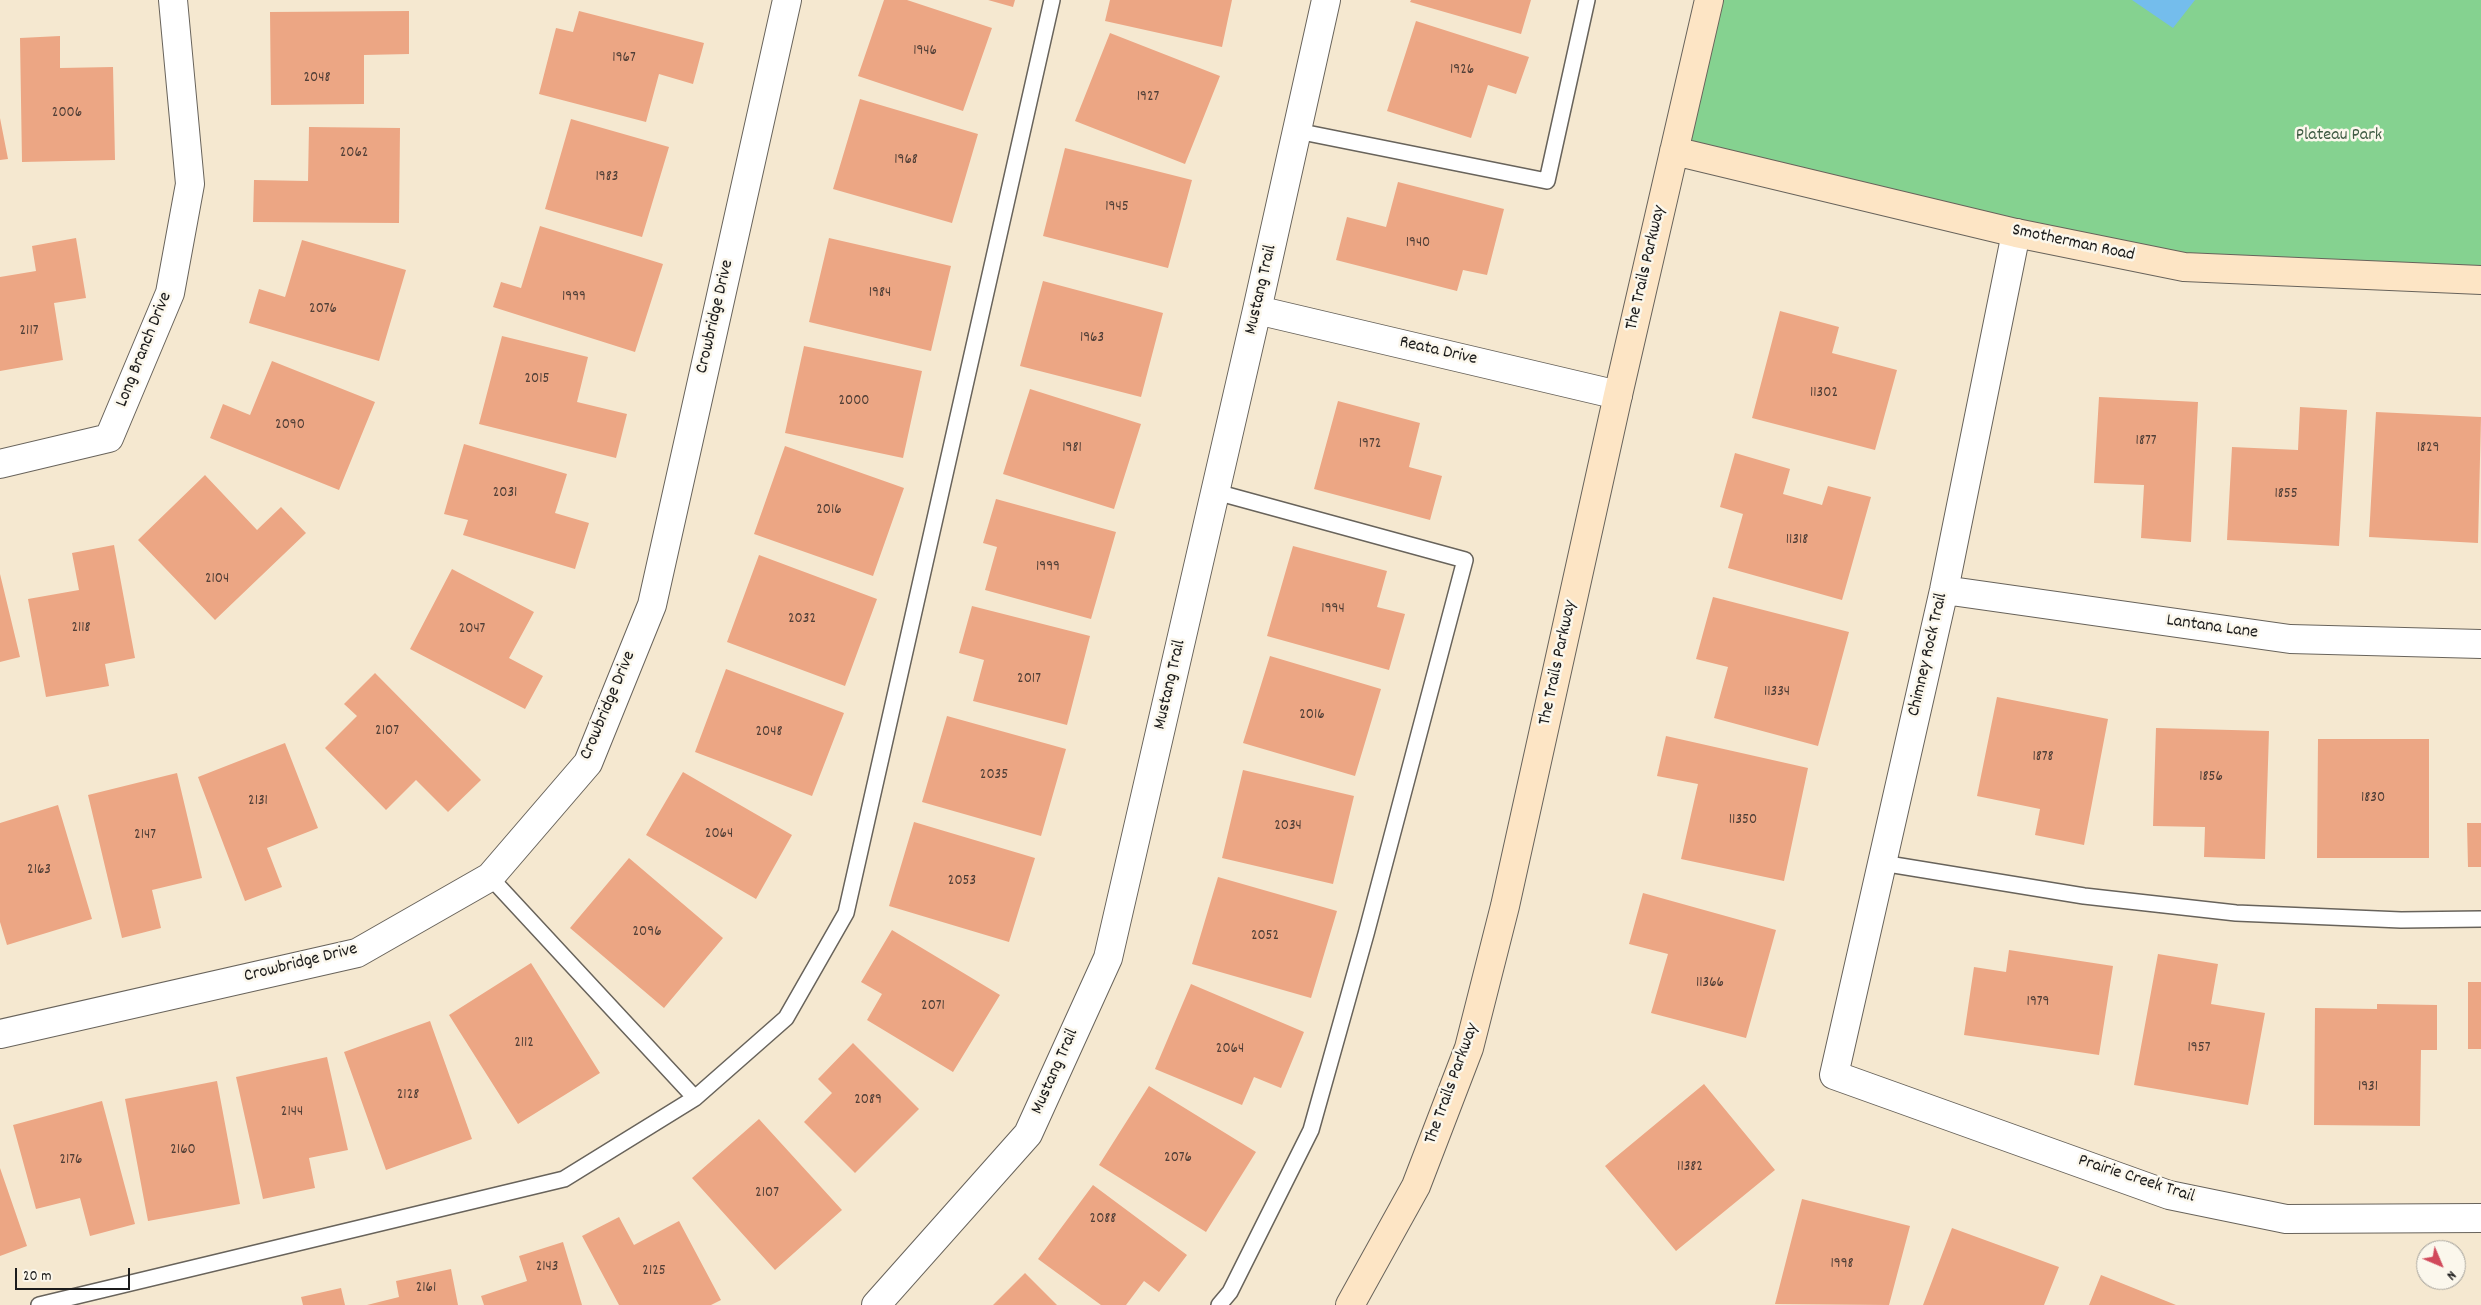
<!DOCTYPE html>
<style>
body{margin:0}
#map{position:relative;width:2481px;height:1305px;overflow:hidden;background:#f5e8d0;font-family:Dekko,sans-serif}
canvas{display:block}
.north{position:absolute;left:2416px;top:1240px;width:50px;height:50px;box-sizing:border-box;background:#fbf7ec;border:1px solid #a29f99;border-radius:50%;rotate:135deg;font-size:14px;font-weight:700;line-height:20px;text-align:center;color:#1c1c1c}
.north::after{content:'';display:block;margin:auto;width:18px;height:22px;background:#d1495b;clip-path:polygon(50% 0,100% 100%,50% 72%,0 100%)}
.scale{position:absolute;left:15px;top:1268px;width:115px;height:22px;box-sizing:border-box;border:2px solid #1c1c1c;border-top:0;padding-left:6px;font-size:15px;line-height:18px;white-space:nowrap;color:#1c1c1c;-webkit-text-stroke:4px #fbf7ec;paint-order:stroke}
</style>
<div id="map">
<canvas width="2481" height="1305"></canvas>
<div class="north">N</div>
<div class="scale">20 m</div>
</div>
<script>
const c = document.querySelector('canvas').getContext('2d');
c.lineJoin = 'round';
function fill(path, color) {
  c.fillStyle = color;
  c.fill(path, 'evenodd');
}
function shape(rows) {
  const path = new Path2D();
  for (const r of rows) {
    path.moveTo(r[0], r[1]);
    for (let i = 2; i < r.length; i += 2) path.lineTo(r[i], r[i + 1]);
  }
  return path;
}
function trace(path, color, width, dash) {
  c.strokeStyle = color;
  c.lineWidth = width;
  c.lineCap = dash ? 'butt' : 'round';
  c.setLineDash(dash || []);
  c.stroke(path);
}
function write(font, color, halo, rows, align = 'center') {
  c.font = font + ' Dekko,sans-serif';
  c.lineWidth = 5;
  c.setLineDash([]);
  c.textBaseline = 'middle';
  c.strokeStyle = halo;
  c.fillStyle = color;
  for (const [text, x, y, turn = 0] of rows) {
    c.save();
    c.translate(x, y);
    c.rotate((+turn || 0) * Math.PI / 180);
    c.textAlign = isNaN(turn) ? turn : align;
    if (halo) c.strokeText(text, 0, 0);
    c.fillText(text, 0, 0);
    c.restore();
  }
}
fill(shape([
 [1704,0,2481,0,2481,280,2184,267,1674,151]
]), '#85d290');
fill(shape([
 [2132,0,2195,0,2173,28]
]), '#74bdec');
fill(shape([
 [884,0,907,0,992,28,963,111,858,76],
 [988,0,1015,0,1013,7],
 [1110,0,1232,0,1222,47,1105,21],
 [1411,0,1531,0,1521,34,1410,2],
 [409,11,409,54,364,55,364,104,271,105,270,12],
 [579,11,704,43,693,84,659,74,646,122,539,94,556,28,573,32],
 [1416,21,1529,57,1516,94,1488,85,1471,138,1387,111],
 [1110,33,1220,76,1185,164,1075,121],
 [60,36,60,68,113,67,115,160,22,162,20,38],
 [860,99,978,134,952,223,833,189],
 [0,118,8,159,0,160],
 [571,119,669,147,642,237,545,209],
 [309,127,400,128,399,223,253,222,254,180,308,181],
 [1065,148,1192,180,1168,268,1043,236],
 [1398,182,1504,209,1487,275,1463,270,1457,291,1336,260,1347,217,1386,227],
 [540,226,663,264,635,352,493,307,501,282,521,288],
 [76,238,86,298,54,303,63,360,0,371,0,277,36,271,32,246],
 [829,238,951,266,931,351,809,322],
 [302,240,406,270,379,361,249,323,259,289,285,297],
 [1043,281,1163,313,1141,397,1020,366],
 [1780,311,1839,327,1832,353,1897,370,1875,450,1752,418],
 [502,336,588,357,577,402,627,414,616,458,479,424],
 [804,346,922,371,903,458,785,433],
 [272,361,375,402,339,490,210,438,223,404,250,415],
 [1030,389,1141,424,1114,509,1003,474],
 [2099,397,2198,402,2191,542,2141,538,2144,485,2094,483],
 [1338,401,1420,423,1409,467,1442,476,1430,520,1314,489],
 [2300,407,2347,410,2339,546,2227,540,2232,447,2298,450],
 [2376,412,2481,417,2478,543,2369,537],
 [464,444,567,474,555,513,589,523,575,569,463,535,468,520,444,514],
 [785,446,904,488,873,576,754,534],
 [1735,453,1790,469,1783,494,1822,505,1828,486,1871,497,1842,600,1728,568,1743,514,1720,507],
 [205,475,257,530,281,507,306,533,215,620,138,540],
 [996,499,1116,532,1091,619,985,590,997,547,983,543],
 [114,545,135,658,105,664,109,686,46,697,28,599,79,590,72,553],
 [1293,546,1387,571,1377,607,1405,614,1389,670,1267,636],
 [759,555,877,599,845,686,727,642],
 [452,569,534,612,509,658,543,676,525,709,410,649],
 [0,574,20,657,0,662],
 [1713,597,1849,632,1818,746,1714,718,1728,667,1696,659],
 [972,606,1090,636,1067,725,973,701,984,660,959,653],
 [1270,656,1381,689,1355,776,1243,743],
 [726,669,844,713,812,796,695,752],
 [375,673,481,780,448,812,416,780,386,810,325,748,357,716,344,704],
 [1997,697,2108,719,2084,845,2035,835,2040,809,1977,796],
 [947,716,1066,749,1041,836,922,802],
 [2156,728,2269,731,2265,859,2204,857,2205,827,2153,826],
 [1666,736,1808,768,1784,881,1681,859,1698,784,1657,776],
 [2318,739,2429,739,2429,858,2317,858],
 [285,743,318,828,267,848,282,887,245,901,198,777],
 [1243,770,1354,796,1333,884,1222,858],
 [683,772,792,835,756,899,646,835],
 [177,773,202,878,152,890,161,928,122,938,88,795],
 [58,805,92,919,7,945,0,922,0,823],
 [914,822,1035,858,1009,942,889,906],
 [2467,823,2481,823,2481,867,2468,867],
 [629,858,723,938,664,1008,570,928],
 [1218,877,1337,911,1311,998,1192,964],
 [1643,893,1776,930,1746,1038,1651,1013,1668,954,1629,944],
 [892,930,1000,995,953,1072,867,1020,882,994,861,982],
 [2009,950,2113,966,2099,1055,1964,1035,1974,967,2006,972],
 [2158,954,2218,964,2211,1004,2265,1013,2248,1105,2134,1085],
 [531,963,600,1073,518,1124,449,1015],
 [2468,982,2481,982,2481,1049,2468,1049],
 [1191,984,1304,1032,1281,1088,1254,1077,1242,1105,1155,1069],
 [2377,1004,2437,1005,2437,1050,2421,1050,2420,1126,2314,1125,2315,1008,2377,1009],
 [430,1021,472,1139,386,1170,344,1052],
 [853,1043,919,1109,855,1173,804,1122,832,1093,818,1079],
 [327,1057,348,1150,309,1158,315,1188,263,1199,236,1077],
 [217,1081,240,1204,148,1221,125,1099],
 [1704,1084,1775,1170,1676,1251,1605,1166],
 [1149,1086,1256,1152,1206,1232,1099,1165],
 [102,1101,135,1224,90,1236,80,1198,36,1209,13,1125],
 [759,1119,842,1210,775,1270,692,1178],
 [0,1168,27,1246,0,1256],
 [1093,1185,1187,1255,1159,1292,1144,1281,1126,1305,1101,1305,1038,1259],
 [1802,1199,1910,1226,1889,1305,1775,1304],
 [619,1217,634,1245,679,1221,721,1300,711,1305,619,1305,582,1236],
 [1952,1228,2059,1267,2044,1305,1923,1305],
 [563,1242,582,1305,484,1305,481,1296,527,1281,519,1256],
 [451,1269,458,1305,367,1305,399,1297,396,1281],
 [1025,1273,1057,1305,993,1305],
 [2101,1275,2176,1305,2089,1305],
 [341,1288,345,1305,303,1305,301,1297]
]), '#eca684');
const lane = shape([
 [1297,131,1547,181,1587,0],
 [1216,492,1465,560,1366,934,1311,1130,1230,1292,1219,1305],
 [1882,863,2084,896,2236,913,2401,920,2481,919],
 [490,877,695,1098],
 [39,1305,564,1179,695,1098,786,1018,846,913,1052,0]
]);
const street = shape([
 [2016,233,1944,590,1834,1075,2169,1195,2286,1219,2481,1218],
 [1257,310,1618,395],
 [0,464,109,438,170,293,190,184,173,0],
 [1944,590,2290,639,2481,644],
 [0,1034,357,953,490,877,588,763,652,605,787,0],
 [876,1305,1028,1134,1108,958,1257,310,1326,0]
]);
const secondary = shape([
 [1674,151,2016,233,2184,267,2481,280],
 [1350,1305,1416,1186,1469,1048,1505,906,1618,395,1709,0]
]);
trace(lane, '#68635b', 18);
trace(street, '#68635b', 30);
trace(secondary, '#68635b', 30);
trace(lane, '#fff', 15);
trace(street, '#fff', 28);
trace(secondary, '#fde5c5', 28);
write('15px', '#503e36', null, [
 ["1946",925,52],
 ["1967",624,59],
 ["1926",1462,71],
 ["2048",317,79],
 ["1927",1148,98],
 ["2006",67,114],
 ["2062",354,154],
 ["1968",906,161],
 ["1983",607,178],
 ["1945",1117,208],
 ["1940",1418,244],
 ["1984",880,294],
 ["1999",574,298],
 ["2076",323,310],
 ["2117",29,332],
 ["1963",1092,339],
 ["2015",537,380],
 ["11302",1824,394],
 ["2000",854,402],
 ["2090",290,426],
 ["1877",2146,442],
 ["1972",1370,445],
 ["1981",1072,449],
 ["1829",2428,449],
 ["2031",505,494],
 ["1855",2286,495],
 ["2016",829,511],
 ["11318",1797,541],
 ["1999",1048,568],
 ["2104",217,580],
 ["1994",1333,610],
 ["2032",802,620],
 ["2118",81,629],
 ["2047",472,630],
 ["2017",1029,680],
 ["11334",1777,693],
 ["2016",1312,716],
 ["2107",387,732],
 ["2048",769,733],
 ["1878",2043,758],
 ["2035",994,776],
 ["1856",2211,778],
 ["1830",2373,799],
 ["2131",258,802],
 ["11350",1743,821],
 ["2034",1288,827],
 ["2064",719,835],
 ["2147",145,836],
 ["2163",39,871],
 ["2053",962,882],
 ["2096",647,933],
 ["2052",1265,937],
 ["11366",1710,984],
 ["1979",2038,1003],
 ["2071",933,1007],
 ["2112",524,1044],
 ["1957",2199,1049],
 ["2064",1230,1050],
 ["1931",2368,1088],
 ["2128",408,1096],
 ["2089",868,1101],
 ["2144",292,1113],
 ["2160",183,1151],
 ["2076",1178,1159],
 ["2176",71,1161],
 ["11382",1690,1168],
 ["2107",767,1194],
 ["2088",1103,1220],
 ["1998",1842,1265],
 ["2143",547,1268],
 ["2125",654,1272],
 ["2161",426,1289]
]);
write('18px', '#415c45', '#fbf7ec', [
 ["Plateau Park",2339,137]
]);
write('18px', '#1c1c1c', '#fbf7ec', [
 ["Smotherman Road",2073,244,12],
 ["The Trails Parkway",1647,268,-77],
 ["Mustang Trail",1262,290,-77],
 ["Crowbridge Drive",716,317,-77],
 ["Long Branch Drive",145,350,-68],
 ["Reata Drive",1438,352,13],
 ["Lantana Lane",2212,628,8],
 ["Chimney Rock Trail",1929,655,-77],
 ["The Trails Parkway",1559,663,-78],
 ["Mustang Trail",1171,685,-77],
 ["Crowbridge Drive",609,706,-67],
 ["Crowbridge Drive",301,964,-14],
 ["Mustang Trail",1056,1072,-66],
 ["The Trails Parkway",1453,1084,-70],
 ["Prairie Creek Trail",2136,1180,18]
]);
</script>
